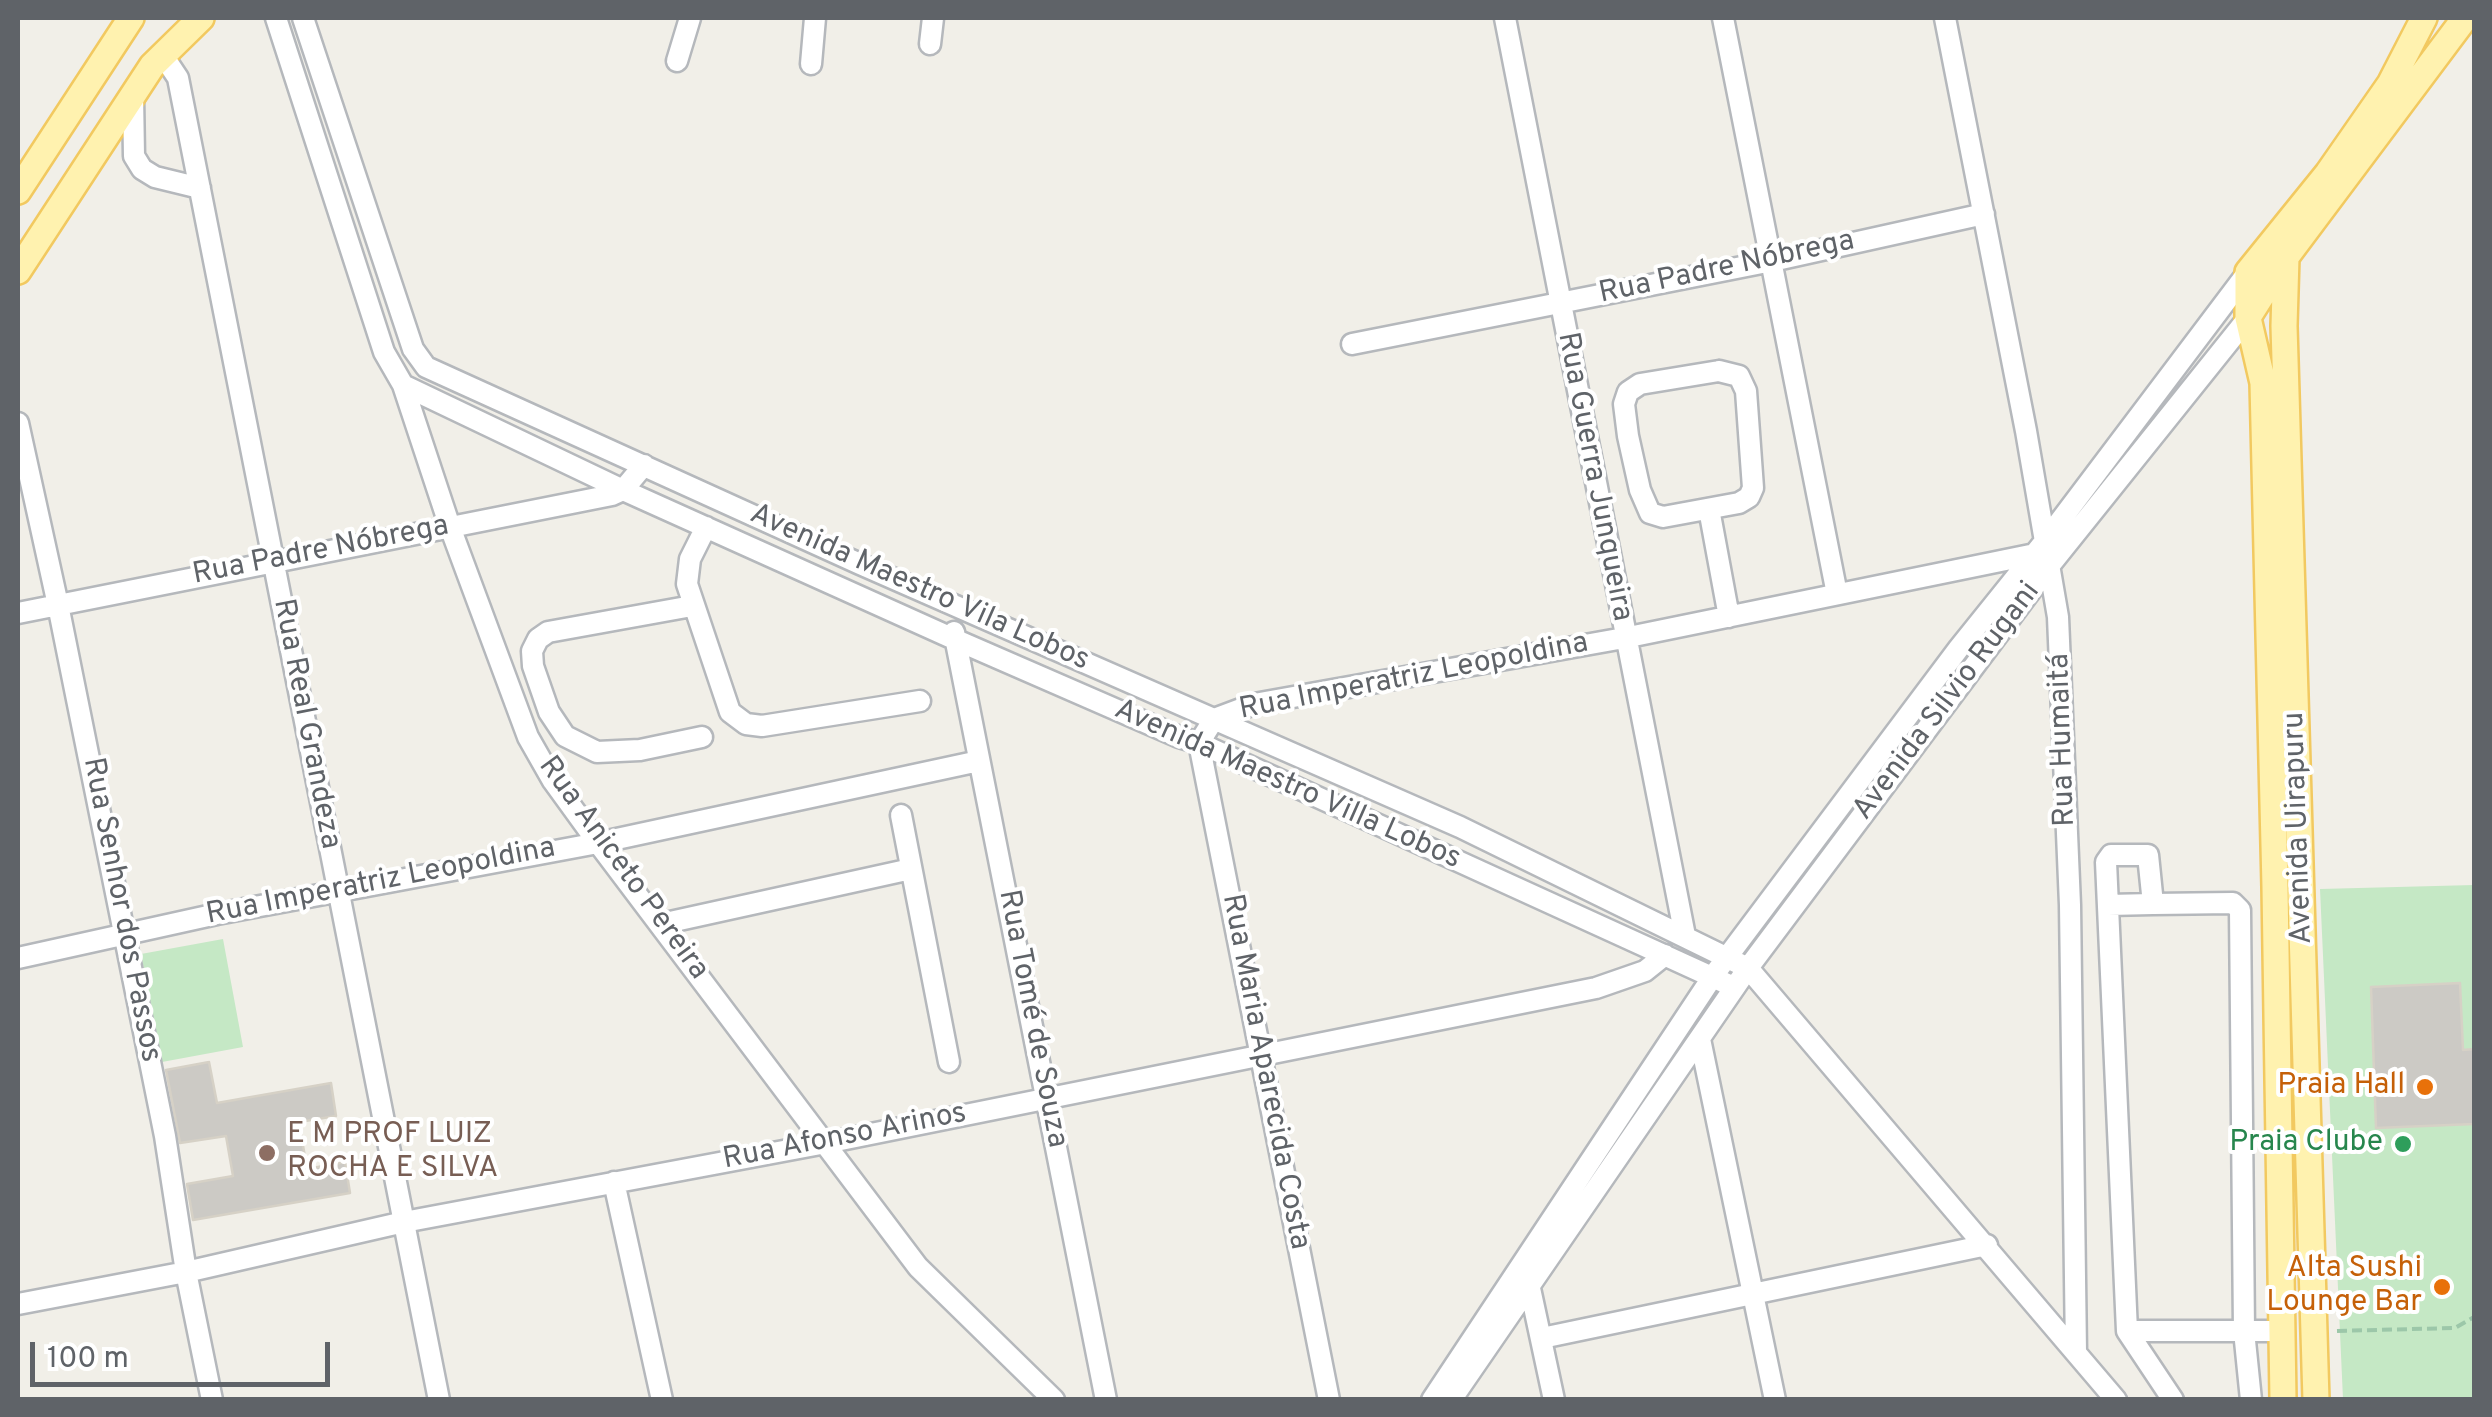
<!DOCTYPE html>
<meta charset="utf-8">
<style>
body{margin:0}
#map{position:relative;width:2492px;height:1417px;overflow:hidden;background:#f1efe8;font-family:Overpass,sans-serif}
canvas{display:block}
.frame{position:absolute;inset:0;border:20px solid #5f6368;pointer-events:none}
.scale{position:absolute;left:30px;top:1342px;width:300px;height:45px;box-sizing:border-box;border:5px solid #5f6368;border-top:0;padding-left:12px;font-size:30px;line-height:35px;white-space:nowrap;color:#5f6368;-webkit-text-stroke:8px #fff;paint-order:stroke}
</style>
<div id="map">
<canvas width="2492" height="1417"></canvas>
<div class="frame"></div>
<div class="scale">100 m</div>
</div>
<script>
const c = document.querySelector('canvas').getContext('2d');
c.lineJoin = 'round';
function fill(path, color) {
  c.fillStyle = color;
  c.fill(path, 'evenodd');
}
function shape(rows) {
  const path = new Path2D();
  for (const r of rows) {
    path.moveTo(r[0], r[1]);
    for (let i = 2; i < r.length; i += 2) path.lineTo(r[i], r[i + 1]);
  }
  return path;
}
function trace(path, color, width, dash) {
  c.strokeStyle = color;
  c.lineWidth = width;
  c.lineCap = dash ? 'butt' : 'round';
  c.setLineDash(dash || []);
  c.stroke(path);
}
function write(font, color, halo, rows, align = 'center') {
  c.font = font + ' Overpass,sans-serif';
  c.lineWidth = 8;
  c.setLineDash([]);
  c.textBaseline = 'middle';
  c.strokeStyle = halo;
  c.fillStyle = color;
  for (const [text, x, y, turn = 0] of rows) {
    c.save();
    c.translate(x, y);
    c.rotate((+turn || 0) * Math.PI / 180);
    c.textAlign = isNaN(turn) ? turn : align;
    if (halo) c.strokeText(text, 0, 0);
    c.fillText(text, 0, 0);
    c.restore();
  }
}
fill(shape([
 [2474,885,2474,1399,2343,1399,2320,889],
 [223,939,243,1047,162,1062,141,954]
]), '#c5e8c5');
const building = shape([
 [2460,983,2463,1050,2474,1049,2474,1124,2376,1128,2371,987,2460,983],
 [209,1062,217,1103,331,1083,336,1116,299,1122,307,1169,345,1162,350,1193,193,1220,187,1184,233,1176,226,1136,180,1143,166,1070,209,1062]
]);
fill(building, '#cccac5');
trace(building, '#d6d1c6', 2.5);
const minor = shape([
 [276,18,384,352,403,385,450,527,528,737,553,781,598,843,918,1267,1054,1400],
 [303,18,413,349,426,367,860,564,1460,827,1748,968,2116,1400],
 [1505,18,1685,936],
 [1723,18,1837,594],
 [1945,18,2026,431,2058,617,2070,905,2076,1352],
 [930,44,933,18],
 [162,54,178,78,439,1400],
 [677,61,690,18],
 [811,64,815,18],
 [133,95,134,156,142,169,155,177,200,188],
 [1352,344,1772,261,1984,214],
 [1719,371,1739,376,1746,391,1753,488,1749,497,1739,503,1663,517,1650,513,1640,490,1628,436,1624,404,1628,392,1640,384,1719,371],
 [403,385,623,490,954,639,1179,737,1199,743,1734,987],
 [18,423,58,605,165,1136,186,1272,212,1400],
 [1709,509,1729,617],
 [706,527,690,559,687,584,730,712,746,724,762,726,920,701],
 [692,606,548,632,538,639,532,651,533,666,549,712,565,736,597,752,640,750,702,737],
 [18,613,612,495,623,490,644,465],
 [954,632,1106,1400],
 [901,815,949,1062],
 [2108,905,2153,904],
 [661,924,911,869],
 [18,958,217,914,598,843,979,761],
 [1700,1039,1775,1400],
 [614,1182,662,1400],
 [1528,1279,1554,1400],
 [18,1304,186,1272,404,1222,826,1143,1596,988,1645,971,1665,955],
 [2127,1331,2173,1400],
 [1542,1338,1987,1245],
 [1329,1400,1199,743,1214,719,1254,704,1624,638,2035,554,2050,565],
 [1432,1400,1713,976,1959,648,2045,541,2248,272],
 [1451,1400,1748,968,2050,565,2248,318],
 [2251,1400,2244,1331,2240,910,2233,903,2153,904,2148,855,2111,855,2106,862,2127,1331,2282,1331]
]);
const major = shape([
 [18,191,131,18],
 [2286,257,2284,326,2316,1400],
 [18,271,152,66,201,18],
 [2248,317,2286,257,2465,18],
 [2283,1400,2275,887,2263,383,2248,318,2248,272,2328,173,2390,84,2424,18]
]);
trace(minor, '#b5b8bc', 25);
trace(major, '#f2c960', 30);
trace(shape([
 [2337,1331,2455,1328,2474,1317]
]), '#9cc7a9', 4, [10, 5]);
trace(minor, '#fff', 20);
trace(major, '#fff2af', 25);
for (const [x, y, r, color] of [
 [2425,1087,10,"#e8710a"],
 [2403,1144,10,"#2e9e5b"],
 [267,1153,10,"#8d6e63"],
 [2442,1287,10,"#e8710a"]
]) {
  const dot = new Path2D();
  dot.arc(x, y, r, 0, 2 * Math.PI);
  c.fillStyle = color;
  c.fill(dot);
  trace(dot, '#fff', 4);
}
write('30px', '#5f6368', '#fff', [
 ["Rua Padre Nóbrega",1727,269,-12],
 ["Rua Guerra Junqueira",1593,477,79],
 ["Rua Padre Nóbrega",321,552,-11],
 ["Avenida Maestro Vila Lobos",919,589,24],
 ["Rua Imperatriz Leopoldina",1414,678,-11],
 ["Avenida Silvio Rugani",1948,702,-53],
 ["Rua Real Grandeza",305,724,79],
 ["Rua Humaitá",2064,740,-92],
 ["Avenida Maestro Villa Lobos",1287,786,24],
 ["Avenida Uirapuru",2300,828,-92],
 ["Rua Aniceto Pereira",622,869,54],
 ["Rua Imperatriz Leopoldina",381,883,-11],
 ["Rua Senhor dos Passos",120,910,79],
 ["Rua Tomé de Souza",1031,1019,79],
 ["Rua Maria Aparecida Costa",1264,1072,79],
 ["Rua Afonso Arinos",845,1138,-11]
]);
write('30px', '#c56008', '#fff', [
 ["Praia Hall",2405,1087],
 ["Alta Sushi",2422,1270],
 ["Lounge Bar",2422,1304]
], 'right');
write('30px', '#785e54', '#fff', [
 ["E M PROF LUIZ",287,1136],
 ["ROCHA E SILVA",287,1170]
], 'left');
write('30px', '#27864d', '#fff', [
 ["Praia Clube",2383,1144]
], 'right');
</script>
